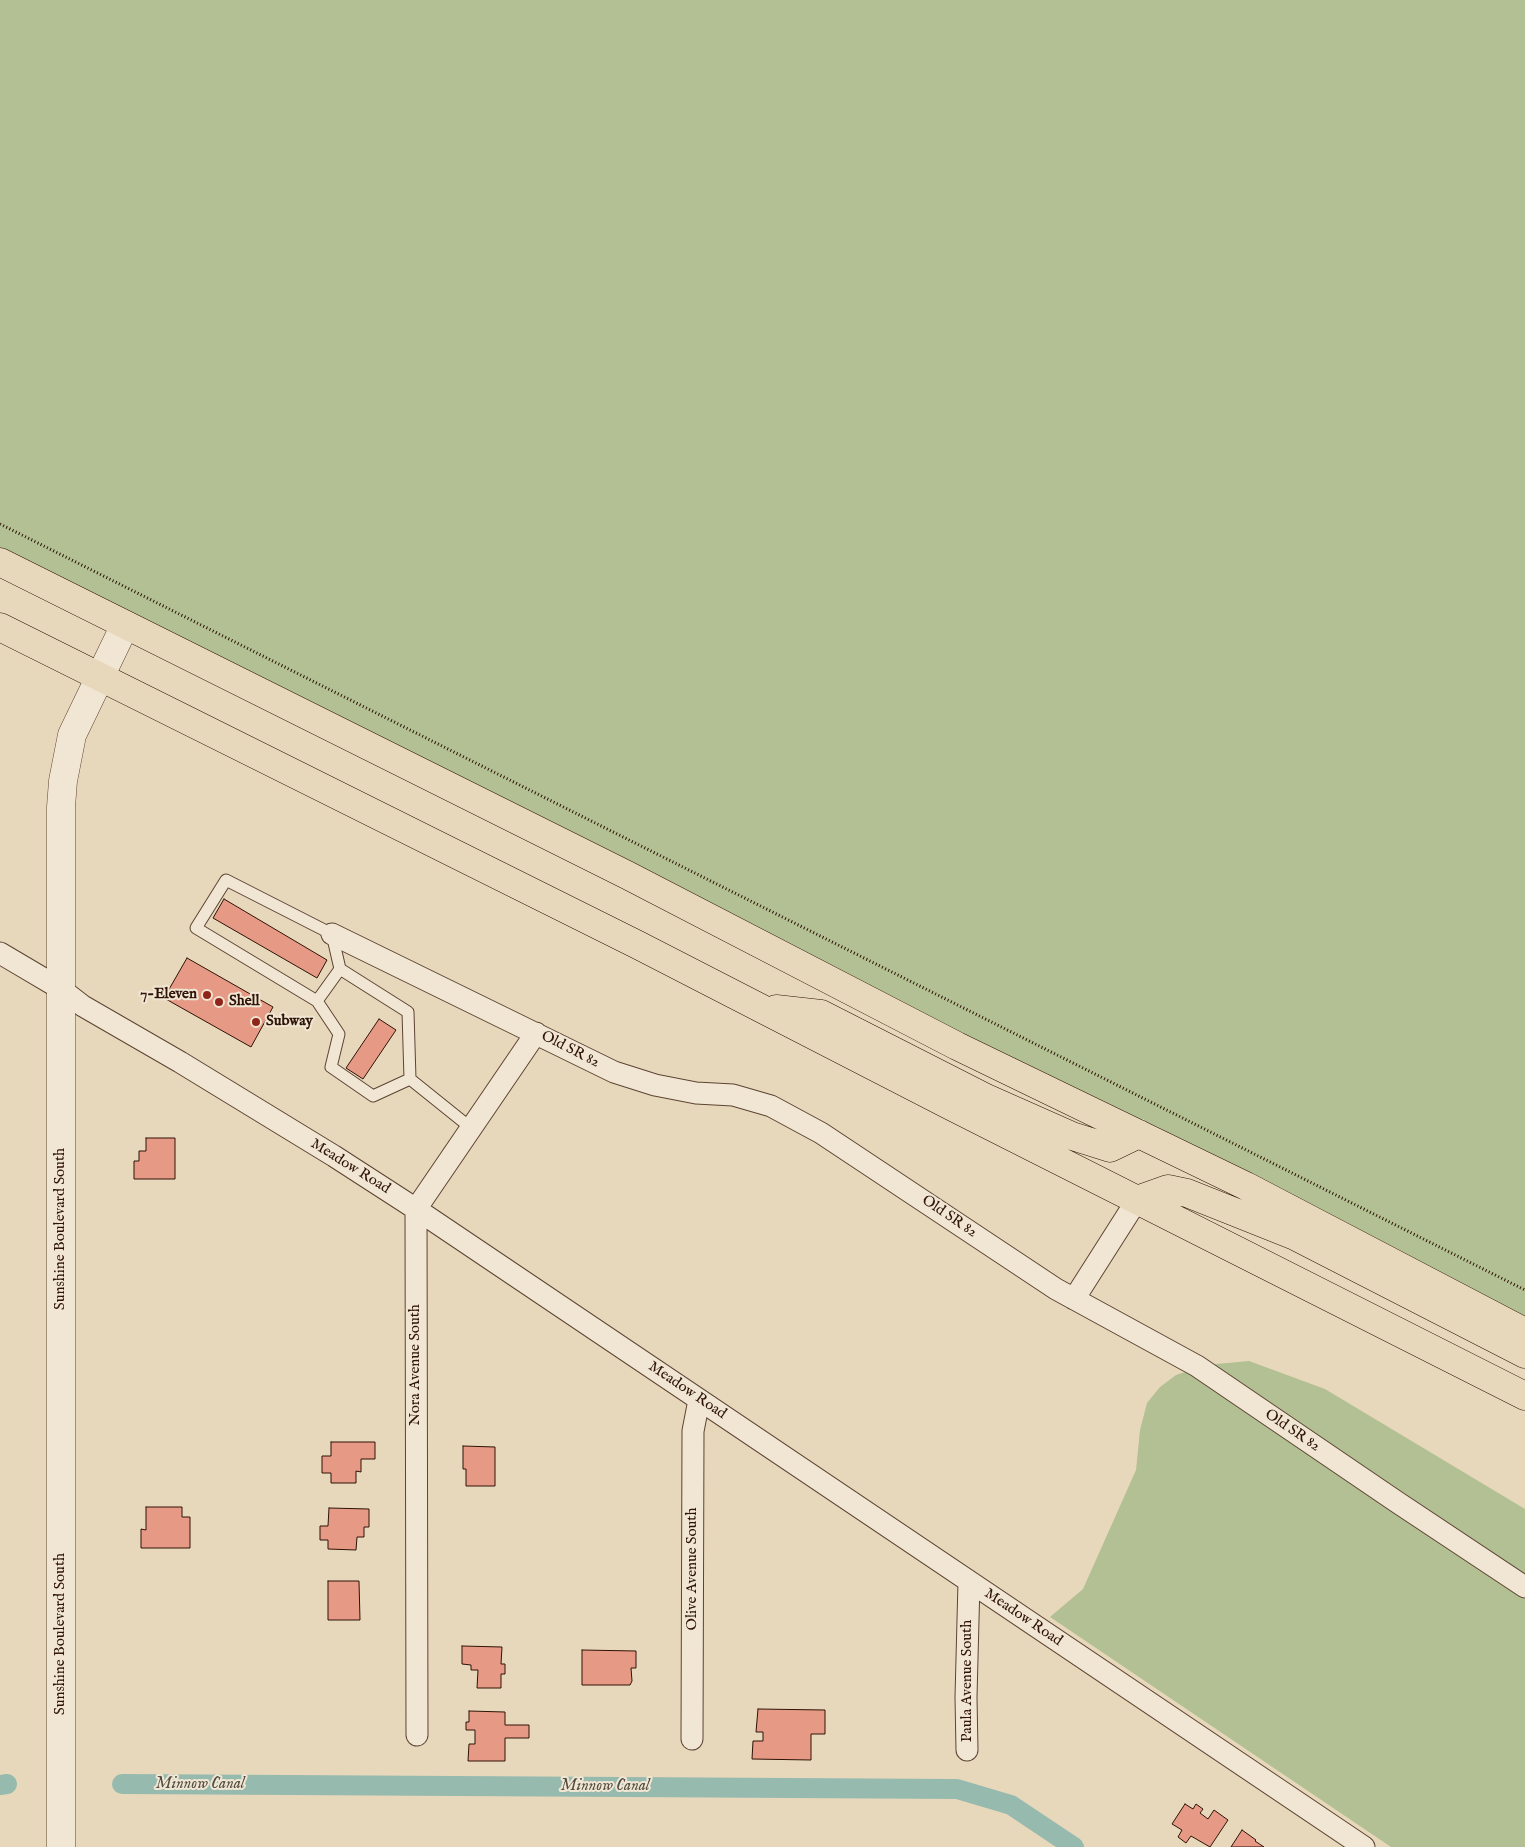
<!DOCTYPE html>
<style>
body{margin:0}
canvas{display:block;background:#e8d8bb}
</style>
<canvas width="1525" height="1847"></canvas>
<script>
const c = document.querySelector('canvas').getContext('2d');
c.lineJoin = 'round';
function fill(path, color) {
  c.fillStyle = color;
  c.fill(path, 'evenodd');
}
function shape(rows) {
  const path = new Path2D();
  for (const r of rows) {
    path.moveTo(r[0], r[1]);
    for (let i = 2; i < r.length; i += 2) path.lineTo(r[i], r[i + 1]);
  }
  return path;
}
function trace(path, color, width, dash) {
  c.strokeStyle = color;
  c.lineWidth = width;
  c.lineCap = dash ? 'butt' : 'round';
  c.setLineDash(dash || []);
  c.stroke(path);
}
function write(font, color, halo, rows, align = 'center') {
  c.font = font + ' "IM FELL English",serif';
  c.lineWidth = 4;
  c.setLineDash([]);
  c.textBaseline = 'middle';
  c.strokeStyle = halo;
  c.fillStyle = color;
  for (const [text, x, y, turn = 0] of rows) {
    c.save();
    c.translate(x, y);
    c.rotate((+turn || 0) * Math.PI / 180);
    c.textAlign = isNaN(turn) ? turn : align;
    if (halo) c.strokeText(text, 0, 0);
    c.fillText(text, 0, 0);
    c.restore();
  }
}
fill(shape([
 [0,0,1525,0,1525,1320,1146,1125,1144,1119,1138,1122,0,550],
 [1249,1361,1325,1389,1525,1509,1525,1847,1391,1847,1050,1617,1083,1589,1136,1470,1140,1430,1147,1403,1160,1387,1176,1375,1206,1365]
]), '#b2c093');
trace(shape([
 [122,1784,957,1789,1011,1805,1074,1847],
 [0,1785,7,1784]
]), '#97baaf', 20);
const building = shape([
 [224,899,327,960,317,978,213,918,224,899],
 [187,958,273,1007,251,1047,164,998,187,958],
 [379,1019,396,1030,363,1079,346,1068,379,1019],
 [146,1138,175,1138,175,1179,134,1179,134,1161,139,1161,139,1151,146,1151,146,1138],
 [331,1442,375,1442,375,1459,361,1459,361,1472,356,1471,356,1483,331,1483,331,1473,322,1473,322,1456,331,1456,331,1442],
 [463,1446,495,1447,495,1486,466,1486,466,1469,463,1469,463,1446],
 [146,1507,182,1507,182,1517,190,1517,190,1548,141,1548,141,1529,146,1530,146,1507],
 [329,1508,369,1509,369,1527,364,1527,364,1537,357,1537,356,1550,328,1549,328,1540,320,1540,320,1526,328,1526,329,1508],
 [328,1581,359,1581,360,1620,328,1620,328,1581],
 [462,1646,502,1647,501,1664,505,1664,505,1674,501,1674,501,1688,477,1688,478,1670,471,1670,471,1665,462,1664,462,1646],
 [582,1650,636,1651,636,1668,631,1668,632,1681,630,1685,582,1685,582,1650],
 [758,1709,825,1710,825,1734,811,1734,811,1760,752,1759,753,1741,763,1741,763,1732,756,1732,758,1709],
 [469,1711,505,1712,505,1725,529,1725,529,1738,505,1738,505,1761,468,1761,469,1744,475,1744,475,1730,466,1730,466,1722,469,1722,469,1711],
 [1185,1804,1193,1809,1196,1804,1203,1809,1200,1813,1208,1819,1214,1810,1228,1820,1210,1847,1191,1836,1186,1843,1178,1837,1182,1830,1172,1824,1185,1804],
 [1242,1830,1256,1840,1255,1841,1264,1847,1231,1847,1242,1830]
]);
fill(building, '#e69984');
trace(building, '#2e1306', 1);
const service = shape([
 [317,1001,340,969],
 [410,1079,373,1096,331,1067,339,1034,317,1001,196,928,226,880,332,934,340,969,408,1012,410,1079,471,1128]
]);
const minor = shape([
 [332,934,614,1072,655,1085,696,1093,733,1095,771,1106,821,1133,1056,1289,1197,1366,1397,1502,1525,1587],
 [0,953,61,989,83,1006,180,1062,334,1156,416,1209,1364,1847],
 [1074,1299,1137,1200],
 [417,1735,416,1209,536,1033],
 [692,1739,693,1431,699,1400],
 [967,1750,966,1697,969,1582]
]);
const tertiary = shape([
 [61,1847,61,807,63,781,72,735,125,625]
]);
const trunk = shape([
 [0,562,627,875,957,1046,1246,1186,1525,1332],
 [0,627,638,945,951,1106,1525,1396],
 [776,1009,821,1014,984,1097,1072,1136,1110,1148,1139,1134],
 [1137,1200,1168,1189,1187,1193,1295,1236,1525,1354]
]);
trace(service, '#5c4433', 13);
trace(minor, '#5c4433', 23);
trace(tertiary, '#5c4433', 29);
trace(trunk, '#2e1306', 29);
trace(shape([
 [0,524,1525,1290]
]), '#2e1306', 3, [1, 2.5]);
trace(service, '#f0e6d3', 11);
trace(minor, '#f0e6d3', 21);
trace(tertiary, '#f0e6d3', 28);
trace(trunk, '#e8d8bb', 28);
for (const [x, y, r, color] of [
 [207,995,5,"#8f2418"],
 [219,1002,5,"#8f2418"],
 [256,1022,5,"#8f2418"]
]) {
  const dot = new Path2D();
  dot.arc(x, y, r, 0, 2 * Math.PI);
  c.fillStyle = color;
  c.fill(dot);
  trace(dot, '#f0e6d3', 2);
}
write('bold 15px', '#2e1306', '#f0e6d3', [
 ["7-Eleven",197,995,"right"],
 ["Shell",229,1002],
 ["Subway",266,1022]
], 'left');
write('15px', '#2e1306', '#f0e6d3', [
 ["Old SR 82",570,1050,27],
 ["Meadow Road",350,1167,32],
 ["Old SR 82",949,1217,34],
 ["Sunshine Boulevard South",61,1229,-90],
 ["Nora Avenue South",416,1365,-90],
 ["Meadow Road",687,1391,34],
 ["Old SR 82",1292,1431,34],
 ["Olive Avenue South",693,1569,-90],
 ["Meadow Road",1023,1618,34],
 ["Sunshine Boulevard South",61,1634,-90],
 ["Paula Avenue South",968,1681,-90]
]);
write('italic 16px', '#534d41', '#f0e6d3', [
 ["Minnow Canal",200,1785],
 ["Minnow Canal",605,1787]
]);
</script>
